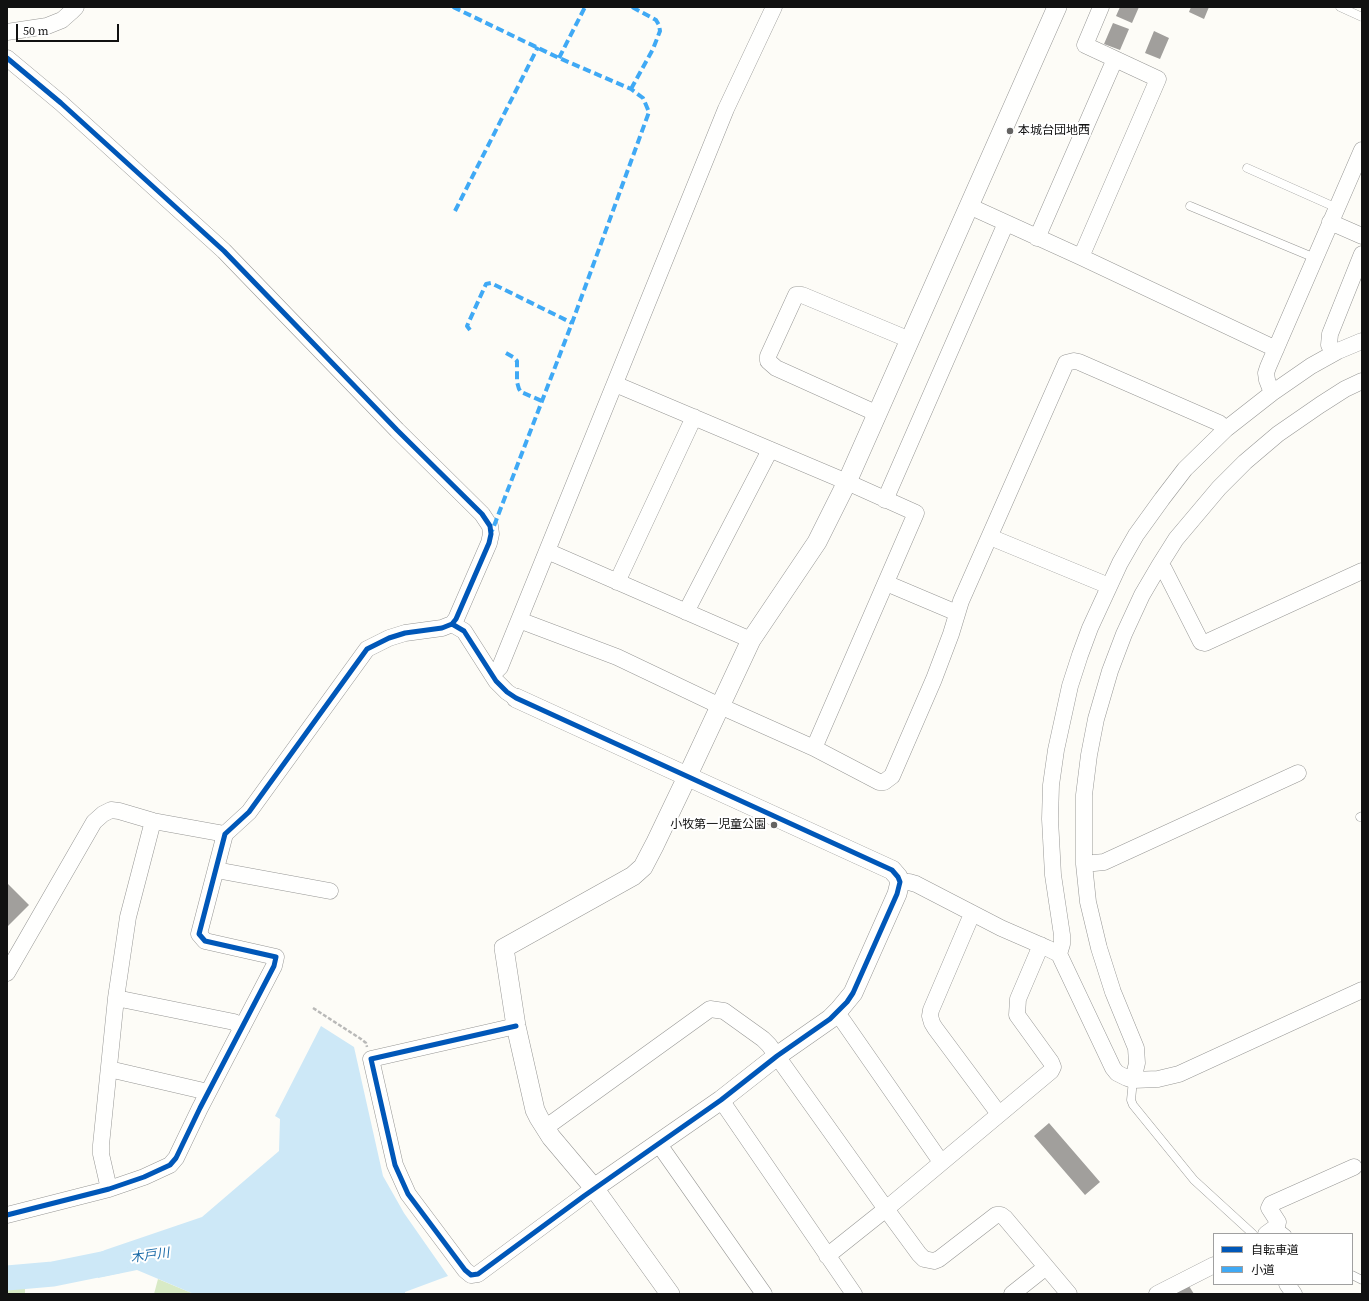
<!DOCTYPE html>
<meta charset="utf-8">
<style>
body{margin:0}
#map{position:relative;width:1369px;height:1301px;overflow:hidden;background:#fdfcf7;font-family:"Source Serif 4","Noto Sans JP",serif}
canvas{display:block}
.frame{position:absolute;inset:0;border:8px solid #111;pointer-events:none}
.legend{position:absolute;left:1213px;top:1233px;width:140px;height:52px;box-sizing:border-box;background:#fff;border:1px solid #a0a0a0;margin:0;padding:5px 7px;list-style:none;font-size:12px;color:#111}
.legend li{display:flex;align-items:center;gap:8px;height:20px}
.legend b{width:20px;border:1px solid #a0a0a0}
.scale{position:absolute;left:16px;top:24px;width:103px;height:18px;box-sizing:border-box;border:2px solid #111;border-top:0;padding-left:5px;font-size:12px;line-height:14px;white-space:nowrap;color:#111;-webkit-text-stroke:3px #fff;paint-order:stroke}
</style>
<div id="map">
<canvas width="1369" height="1301"></canvas>
<div class="frame"></div>
<ul class="legend">
<li><b style="height:5px;background:#0057b8"></b>自転車道</li>
<li><b style="height:5px;background:#3fa9f5"></b>小道</li>
</ul>
<div class="scale">50 m</div>
</div>
<script>
const c = document.querySelector('canvas').getContext('2d');
c.lineJoin = 'round';
function fill(path, color) {
  c.fillStyle = color;
  c.fill(path, 'evenodd');
}
function shape(rows) {
  const path = new Path2D();
  for (const r of rows) {
    path.moveTo(r[0], r[1]);
    for (let i = 2; i < r.length; i += 2) path.lineTo(r[i], r[i + 1]);
  }
  return path;
}
function trace(path, color, width, dash) {
  c.strokeStyle = color;
  c.lineWidth = width;
  c.lineCap = dash ? 'butt' : 'round';
  c.setLineDash(dash || []);
  c.stroke(path);
}
function write(font, color, halo, rows, align = 'center') {
  c.font = font + ' "Source Serif 4","Noto Sans JP",serif';
  c.lineWidth = 4;
  c.setLineDash([]);
  c.textBaseline = 'middle';
  c.strokeStyle = halo;
  c.fillStyle = color;
  for (const [text, x, y, turn = 0] of rows) {
    c.save();
    c.translate(x, y);
    c.rotate((+turn || 0) * Math.PI / 180);
    c.textAlign = isNaN(turn) ? turn : align;
    if (halo) c.strokeText(text, 0, 0);
    c.fillText(text, 0, 0);
    c.restore();
  }
}
fill(shape([
 [158,1279,194,1294,154,1294],
 [25,1283,25,1294,7,1294,7,1286]
]), '#d8eac5');
fill(shape([
 [321,1026,354,1047,383,1176,404,1213,448,1276,405,1292,405,1294,194,1294,137,1270,98,1278,97,1274,85,1275,83,1260,105,1250,202,1217,279,1151,280,1119,275,1116]
]), '#cde8f7');
trace(shape([
 [7,1278,53,1274,117,1261]
]), '#cde8f7', 25);
fill(shape([
 [1120,7,1139,7,1132,23,1116,16],
 [1191,7,1209,7,1204,19,1189,12],
 [1113,23,1129,29,1120,50,1104,44],
 [1154,31,1169,38,1160,59,1145,53],
 [7,883,29,905,7,927],
 [1049,1123,1100,1182,1085,1195,1034,1136],
 [1189,1286,1194,1294,1174,1294]
]), '#a19f9c');
const service = shape([
 [1340,7,1362,17],
 [1247,168,1337,208],
 [1190,206,1315,258],
 [1360,817,1362,816],
 [1133,1080,1131,1100,1133,1105,1194,1180,1253,1234],
 [1277,1226,1287,1234],
 [1352,1275,1362,1280]
]);
const minor = shape([
 [7,32,47,26,62,20,71,12,76,7],
 [7,58,61,103,224,251,397,430,482,514,490,526,491,534,489,543,456,619,452,624,442,628,405,633,389,638,367,649,249,812,225,834,199,934,205,941,276,957,274,966,200,1108,176,1158,170,1165,144,1177,109,1189,7,1215],
 [969,206,1081,257,1276,349],
 [1330,222,1362,236],
 [1037,238,1115,59],
 [1081,257,1158,79,1085,45,1101,7],
 [1333,353,1329,345,1330,334,1362,254],
 [615,384,847,482,916,513,814,748],
 [1272,393,1267,380,1266,373,1268,367,1362,150],
 [878,414,776,368,768,361,768,356,796,295,802,295,910,340],
 [885,500,1006,223],
 [990,537,1109,586],
 [547,551,751,640],
 [1159,566,1164,569,1201,642,1205,643,1362,571],
 [617,582,694,417],
 [886,583,957,613],
 [686,612,770,450],
 [519,620,617,657,720,706,814,748,879,782,884,782,892,776,934,679,951,634,961,601,1066,363,1074,361,1079,362,1219,423,1226,429],
 [452,624,464,631,496,681,507,692,516,698],
 [492,675,500,667,726,109,774,7],
 [1084,864,1104,862,1298,773],
 [216,870,330,891],
 [900,882,909,882,916,884,1001,928,1047,948,1059,954,1113,1068,1117,1073,1127,1078,1133,1080,1158,1079,1179,1074,1362,990],
 [972,914,931,1010,930,1016,932,1023,935,1028,999,1114],
 [1059,954,1062,944,1062,935,1053,875,1050,819,1051,785,1056,750,1070,686,1080,655,1090,628,1120,563,1136,535,1162,499,1185,469,1226,429,1272,393,1311,366,1338,351,1362,341],
 [7,973,94,822,103,814,111,810,119,811,153,821,225,834],
 [116,998,234,1022,242,1028],
 [836,1013,843,1021,941,1162],
 [516,1026,371,1059,395,1165,408,1194,465,1270,471,1275,478,1274,594,1188],
 [109,1069,208,1092],
 [1133,1080,1137,1063,1136,1048,1113,992,1099,948,1088,902,1084,864,1084,795,1089,755,1096,719,1110,671,1124,634,1142,595,1159,566,1176,539,1219,488,1245,462,1278,434,1320,405,1345,389,1362,381],
 [721,1100,854,1294],
 [545,1128,710,1009,724,1011,763,1039,769,1045,886,1209,919,1254,924,1259,934,1261,939,1259,996,1215,1001,1215,1005,1218,1069,1294],
 [658,1143,764,1294],
 [109,1189,101,1154,101,1145,116,998,128,917,153,821],
 [1266,1234,1277,1226,1278,1222,1269,1208,1271,1204,1354,1167],
 [827,1256,886,1209,1051,1071,1053,1067,1051,1062,1017,1015,1018,999,1041,945],
 [1287,1284,1294,1294],
 [1012,1294,1046,1267],
 [1157,1294,1214,1265]
]);
const tertiary = shape([
 [516,698,892,870,898,877,900,882,897,894,853,993,839,1010,830,1019,777,1056,721,1100,594,1188],
 [670,1294,594,1188,551,1137,539,1118,535,1110,516,1026,504,948,633,876,643,867,655,844,687,777,751,640,817,542,847,482,1057,7]
]);
trace(service, '#979795', 9);
trace(minor, '#979795', 17);
trace(tertiary, '#979795', 20);
trace(shape([
 [313,1008,361,1039,366,1043,367,1047]
]), '#b9b9b8', 2.5, [4, 2]);
trace(service, '#fffffe', 8);
trace(minor, '#fffffe', 16);
trace(tertiary, '#fffffe', 19);
trace(shape([
 [453,7,559,58,631,89,643,98,649,112,572,323,492,531],
 [559,58,585,7],
 [631,89,653,49,660,31,659,25,656,20,632,7],
 [455,211,538,47],
 [470,330,467,326,486,284,491,283,572,323],
 [506,353,513,357,517,361,517,382,519,389,521,392,542,401]
]), '#3fa9f5', 4, [8, 4]);
trace(shape([
 [7,58,61,103,224,251,397,430,482,514,490,526,491,534,489,543,456,619,452,624,442,628,405,633,389,638,367,649,249,812,225,834,199,934,205,941,276,957,274,966,200,1108,176,1158,170,1165,144,1177,109,1189,7,1215],
 [452,624,464,631,496,681,507,692,516,698,892,870,898,877,900,882,897,894,853,993,847,1002,830,1019,777,1056,721,1100,584,1196,478,1274,471,1275,465,1270,408,1194,395,1165,371,1059,516,1026]
]), '#0057b8', 5);
for (const [x, y, r, color] of [
 [1010,131,4,"#646362"],
 [774,825,4,"#646362"]
]) {
  const dot = new Path2D();
  dot.arc(x, y, r, 0, 2 * Math.PI);
  c.fillStyle = color;
  c.fill(dot);
  trace(dot, '#fff', 1.5);
}
write('12px', '#111', '#fff', [
 ["本城台団地西",1018,131],
 ["小牧第一児童公園",766,825,"right"]
], 'left');
write('italic 13px', '#1768a6', '#fff', [
 ["木戸川",150,1256,-8]
]);
</script>
